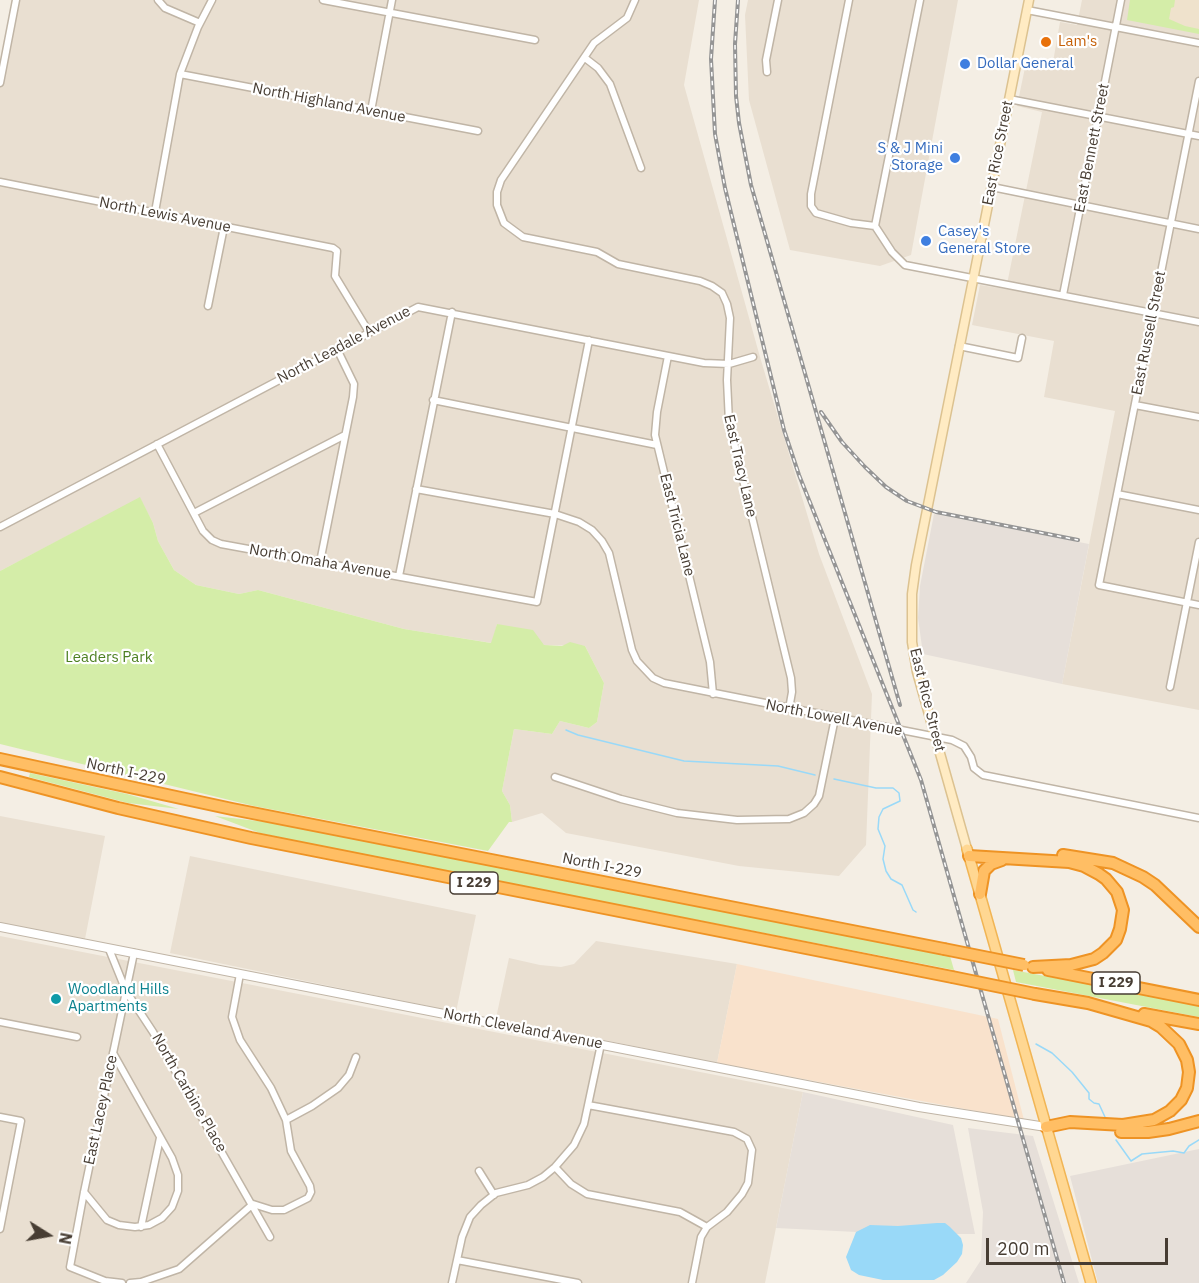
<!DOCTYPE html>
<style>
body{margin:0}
#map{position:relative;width:1199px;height:1283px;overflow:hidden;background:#f4eee4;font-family:"IBM Plex Sans",sans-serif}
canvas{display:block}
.north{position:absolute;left:18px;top:1205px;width:60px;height:60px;-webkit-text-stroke:4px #fff;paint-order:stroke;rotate:101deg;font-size:16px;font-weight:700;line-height:24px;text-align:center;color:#473d33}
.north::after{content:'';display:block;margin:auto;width:21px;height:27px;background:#473d33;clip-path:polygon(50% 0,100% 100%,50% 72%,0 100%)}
.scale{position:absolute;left:986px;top:1238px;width:182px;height:27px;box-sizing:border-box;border:3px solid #473d33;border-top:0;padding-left:8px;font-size:18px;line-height:21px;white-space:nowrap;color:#473d33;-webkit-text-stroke:4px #fff;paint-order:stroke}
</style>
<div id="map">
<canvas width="1199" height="1283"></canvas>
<div class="north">N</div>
<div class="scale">200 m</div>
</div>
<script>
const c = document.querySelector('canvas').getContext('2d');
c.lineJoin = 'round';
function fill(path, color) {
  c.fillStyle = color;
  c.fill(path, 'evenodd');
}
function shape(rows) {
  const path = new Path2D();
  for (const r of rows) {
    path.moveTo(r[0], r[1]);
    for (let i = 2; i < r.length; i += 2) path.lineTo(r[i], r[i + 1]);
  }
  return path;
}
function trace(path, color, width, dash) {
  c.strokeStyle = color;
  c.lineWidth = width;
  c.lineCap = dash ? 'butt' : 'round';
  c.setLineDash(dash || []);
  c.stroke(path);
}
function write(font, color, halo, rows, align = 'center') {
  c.font = font + ' "IBM Plex Sans",sans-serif';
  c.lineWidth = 4.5;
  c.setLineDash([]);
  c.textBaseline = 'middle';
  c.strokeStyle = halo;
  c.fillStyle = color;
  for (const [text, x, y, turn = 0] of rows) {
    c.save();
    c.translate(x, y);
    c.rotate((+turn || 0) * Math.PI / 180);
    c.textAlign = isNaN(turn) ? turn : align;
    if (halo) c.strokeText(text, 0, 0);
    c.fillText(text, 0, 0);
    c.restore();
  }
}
fill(shape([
 [19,0,699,0,684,85,760,357,819,554,872,694,866,845,839,876,739,866,566,833,542,813,512,822,510,805,502,791,514,729,552,734,560,721,589,728,597,722,604,683,585,646,544,645,497,624,492,643,404,629,258,590,239,594,196,585,174,570,158,541,153,523,140,498,0,571,0,83],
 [748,0,958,0,911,255,880,266,790,250,749,100,745,15],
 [1082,0,1199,0,1199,710,1062,684,1115,411,1044,397,1054,341,972,325,980,285,1006,289,1042,112,1017,106,1027,58,1053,62,1060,22,1077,25],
 [0,816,105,836,85,939,0,923],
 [190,856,476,915,456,1012,170,953],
 [0,936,803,1092,765,1283,0,1283],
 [596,941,737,964,717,1063,496,1018,509,958,540,965,561,967,574,964]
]), '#e9dfd1');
fill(shape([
 [737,964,998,1019,1024,1120,717,1063]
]), '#f9e2cc');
fill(shape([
 [934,514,1089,544,1062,684,923,654,918,618,920,586],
 [803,1092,953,1125,975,1234,897,1234,776,1228],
 [968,1128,1033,1136,1079,1283,966,1283,981,1260,983,1212],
 [1199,1149,1199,1283,1098,1283,1070,1176]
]), '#e6dfd9');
fill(shape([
 [1131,0,1199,0,1199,33,1170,27]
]), '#efe2cc');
fill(shape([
 [1130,0,1175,0,1174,7,1171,8,1169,19,1185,26,1199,29,1199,34,1127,20],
 [140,497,153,523,158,541,174,570,196,585,239,594,258,590,404,629,491,643,497,624,533,630,544,645,562,646,570,642,585,646,604,683,597,722,589,728,560,721,552,734,514,729,502,791,510,805,512,822,509,822,488,851,254,806,0,744,0,571],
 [30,773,127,794,179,809,128,803,29,777],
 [215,816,266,822,950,956,954,970,338,850,260,833],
 [1013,970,1199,1005,1199,1017,1016,982]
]), '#d4eda8');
fill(shape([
 [937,1223,945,1223,950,1227,961,1238,963,1245,962,1254,957,1262,943,1275,934,1280,883,1280,859,1275,851,1270,846,1257,856,1232,870,1225,898,1226]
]), '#99d9f8');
trace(shape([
 [566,730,578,735,684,761,778,766,815,775],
 [834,779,876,788,893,788,899,793,900,801,883,809,879,817,878,829,885,846,883,859,886,871,891,879,902,885,913,910,916,912],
 [1036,1044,1052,1053,1072,1072,1089,1093,1089,1099,1094,1103,1099,1104,1105,1117],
 [1116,1140,1131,1161,1142,1154,1173,1151,1184,1153,1189,1146,1199,1140]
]), '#99d9f8', 1.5);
const minor = shape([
 [158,0,165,8,200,23],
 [323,0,535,40],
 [635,0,627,18,594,43,501,180,497,192,497,205,504,223,523,237,597,252,618,264,700,281,712,286,722,293,727,304,730,318,727,380,729,422,791,678,792,692,789,709],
 [849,0,811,194,811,206,816,213,851,223,875,226,892,252,905,265,1199,322],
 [1027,10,1199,43],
 [585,58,598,68,610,84,641,168],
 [767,72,766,60,778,0],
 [180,74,478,131],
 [1199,81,1099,585,1199,605],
 [0,83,16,0],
 [1009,99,1199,136],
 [371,111,392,0],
 [0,182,333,248,337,251,335,276,369,332],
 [992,187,1199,229],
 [155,212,180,74,198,27,212,0],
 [875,226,920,0],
 [1063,295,1121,0],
 [208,306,224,227],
 [959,346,1018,358,1022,338],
 [668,356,657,412,655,435,710,662,713,694],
 [433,400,657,445],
 [1135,405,1199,417],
 [157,444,203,531,212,540,221,544,537,602,589,340],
 [416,489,555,514,579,522,592,530,602,541,609,553,632,650,637,661,653,678,664,683,952,740,964,746,971,757,974,768,983,775,1199,818],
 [1117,494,1199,510],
 [194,513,345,435],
 [0,527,418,307,704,363,729,364,753,357],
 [320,562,353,397,354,384,337,349],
 [399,576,452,312],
 [1170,687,1199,542],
 [555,777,621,799,677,813,737,820,789,819,804,813,814,804,819,796,835,718],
 [109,949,126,991,153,1032,270,1237],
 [0,1022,77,1037],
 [588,1105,734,1132,747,1139,752,1150,748,1183,742,1194,727,1212,707,1227,701,1237,692,1283],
 [0,1117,21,1121,0,1229],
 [286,1120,312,1106,338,1088,349,1075,356,1057],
 [555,1167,571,1184,587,1194,680,1212,707,1227],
 [479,1171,494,1195],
 [84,1192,107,1220,119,1225,135,1227,149,1225,162,1218,172,1207,178,1191,178,1175,172,1158,113,1053],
 [141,1227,160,1138],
 [457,1260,578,1283],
 [122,1283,105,1281,70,1267,84,1192,134,953],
 [130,1283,141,1282,179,1269,253,1204,272,1210,284,1210,308,1198,311,1192,310,1186,291,1151,286,1120,271,1088,240,1040,232,1017,240,974],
 [452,1283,462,1237,470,1217,481,1205,496,1193,528,1185,543,1177,555,1167,574,1145,584,1124,601,1044]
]);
const tertiary = shape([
 [0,927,919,1107,1046,1127]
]);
const secondary = shape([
 [967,849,917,672,912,642,912,594,916,565,1029,0]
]);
const primary = shape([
 [967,849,1091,1283]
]);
const motorway = shape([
 [0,759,232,809,944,949],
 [0,777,118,808,251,838,952,977],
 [1063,855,1113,863,1143,877,1155,885,1199,927],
 [969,856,1069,862,1084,866,1099,874,1106,879,1117,892,1123,910,1120,929,1116,940,1103,953,1094,959,1071,965,1033,967],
 [980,894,984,871,991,864,1002,860],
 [1048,970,1199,1000],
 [1035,994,1088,1003,1151,1021,1161,1027,1179,1044,1187,1060,1189,1072,1187,1088,1181,1100,1170,1111,1154,1120,1123,1125,1070,1122,1046,1127],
 [1144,1014,1199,1024],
 [1121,1132,1148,1132,1169,1129,1199,1121]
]);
trace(minor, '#c0b5a6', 9);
trace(tertiary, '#c0b5a6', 10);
trace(secondary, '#dcc290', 11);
trace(primary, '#f1b555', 12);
trace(motorway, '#ee9324', 14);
trace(minor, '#fff', 6);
trace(tertiary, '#fff', 8);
trace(secondary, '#ffebc3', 8);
trace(primary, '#ffd792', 9);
trace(motorway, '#ffbe64', 10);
const rail = shape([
 [715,0,711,59,715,134,725,188,784,430,799,475,921,780,1064,1283],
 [738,0,735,44,736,96,739,123,751,185,900,705],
 [821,412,842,442,865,467,886,487,907,501,936,512,1078,540]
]);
trace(rail, '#959595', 4);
trace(rail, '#fff', 1.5, [4.5]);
const motorwayBridge = shape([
 [944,949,1024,965],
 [952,977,1035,994]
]);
trace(motorwayBridge, '#ee9324', 14, []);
trace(motorwayBridge, '#ffbe64', 10);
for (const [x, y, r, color] of [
 [1046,42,6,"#e8710a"],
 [965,64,6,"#3f7fe0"],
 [955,158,6,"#3f7fe0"],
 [926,241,6,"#3f7fe0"],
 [56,999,6,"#0f9aa8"]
]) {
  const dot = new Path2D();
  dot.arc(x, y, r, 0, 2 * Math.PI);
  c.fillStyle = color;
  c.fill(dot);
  trace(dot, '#fff', 2);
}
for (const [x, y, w] of [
 [474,883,48],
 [1116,983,48]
]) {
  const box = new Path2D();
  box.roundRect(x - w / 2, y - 11, w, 22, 4.5);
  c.fillStyle = '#fff';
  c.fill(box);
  trace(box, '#473d33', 1.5);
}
write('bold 14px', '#473d33', null, [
 ["I 229",474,883],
 ["I 229",1116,983]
]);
write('15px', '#c56008', '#fff', [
 ["Lam's",1058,42]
], 'left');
write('15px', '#366cbe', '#fff', [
 ["Dollar General",977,64],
 ["S & J Mini",943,149,"right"],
 ["Storage",943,166,"right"],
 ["Casey's",938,232],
 ["General Store",938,249]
], 'left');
write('15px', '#473d33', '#fff', [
 ["North Highland Avenue",329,103,11],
 ["East Bennett Street",1092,148,-79],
 ["East Rice Street",998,153,-79],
 ["North Lewis Avenue",165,215,11],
 ["East Russell Street",1149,333,-79],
 ["North Leadale Avenue",344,345,-28],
 ["East Tracy Lane",740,466,77],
 ["East Tricia Lane",677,525,76],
 ["North Omaha Avenue",320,562,10],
 ["East Rice Street",927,700,76],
 ["North Lowell Avenue",834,718,11],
 ["North I-229",126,772,12],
 ["North I-229",602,866,11],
 ["North Cleveland Avenue",523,1029,11],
 ["North Carbine Place",189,1093,60],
 ["East Lacey Place",101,1110,-78]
]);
write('15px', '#4c7f20', '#fff', [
 ["Leaders Park",109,658]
]);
write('15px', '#0d838f', '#fff', [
 ["Woodland Hills",68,990],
 ["Apartments",68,1007]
], 'left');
</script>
